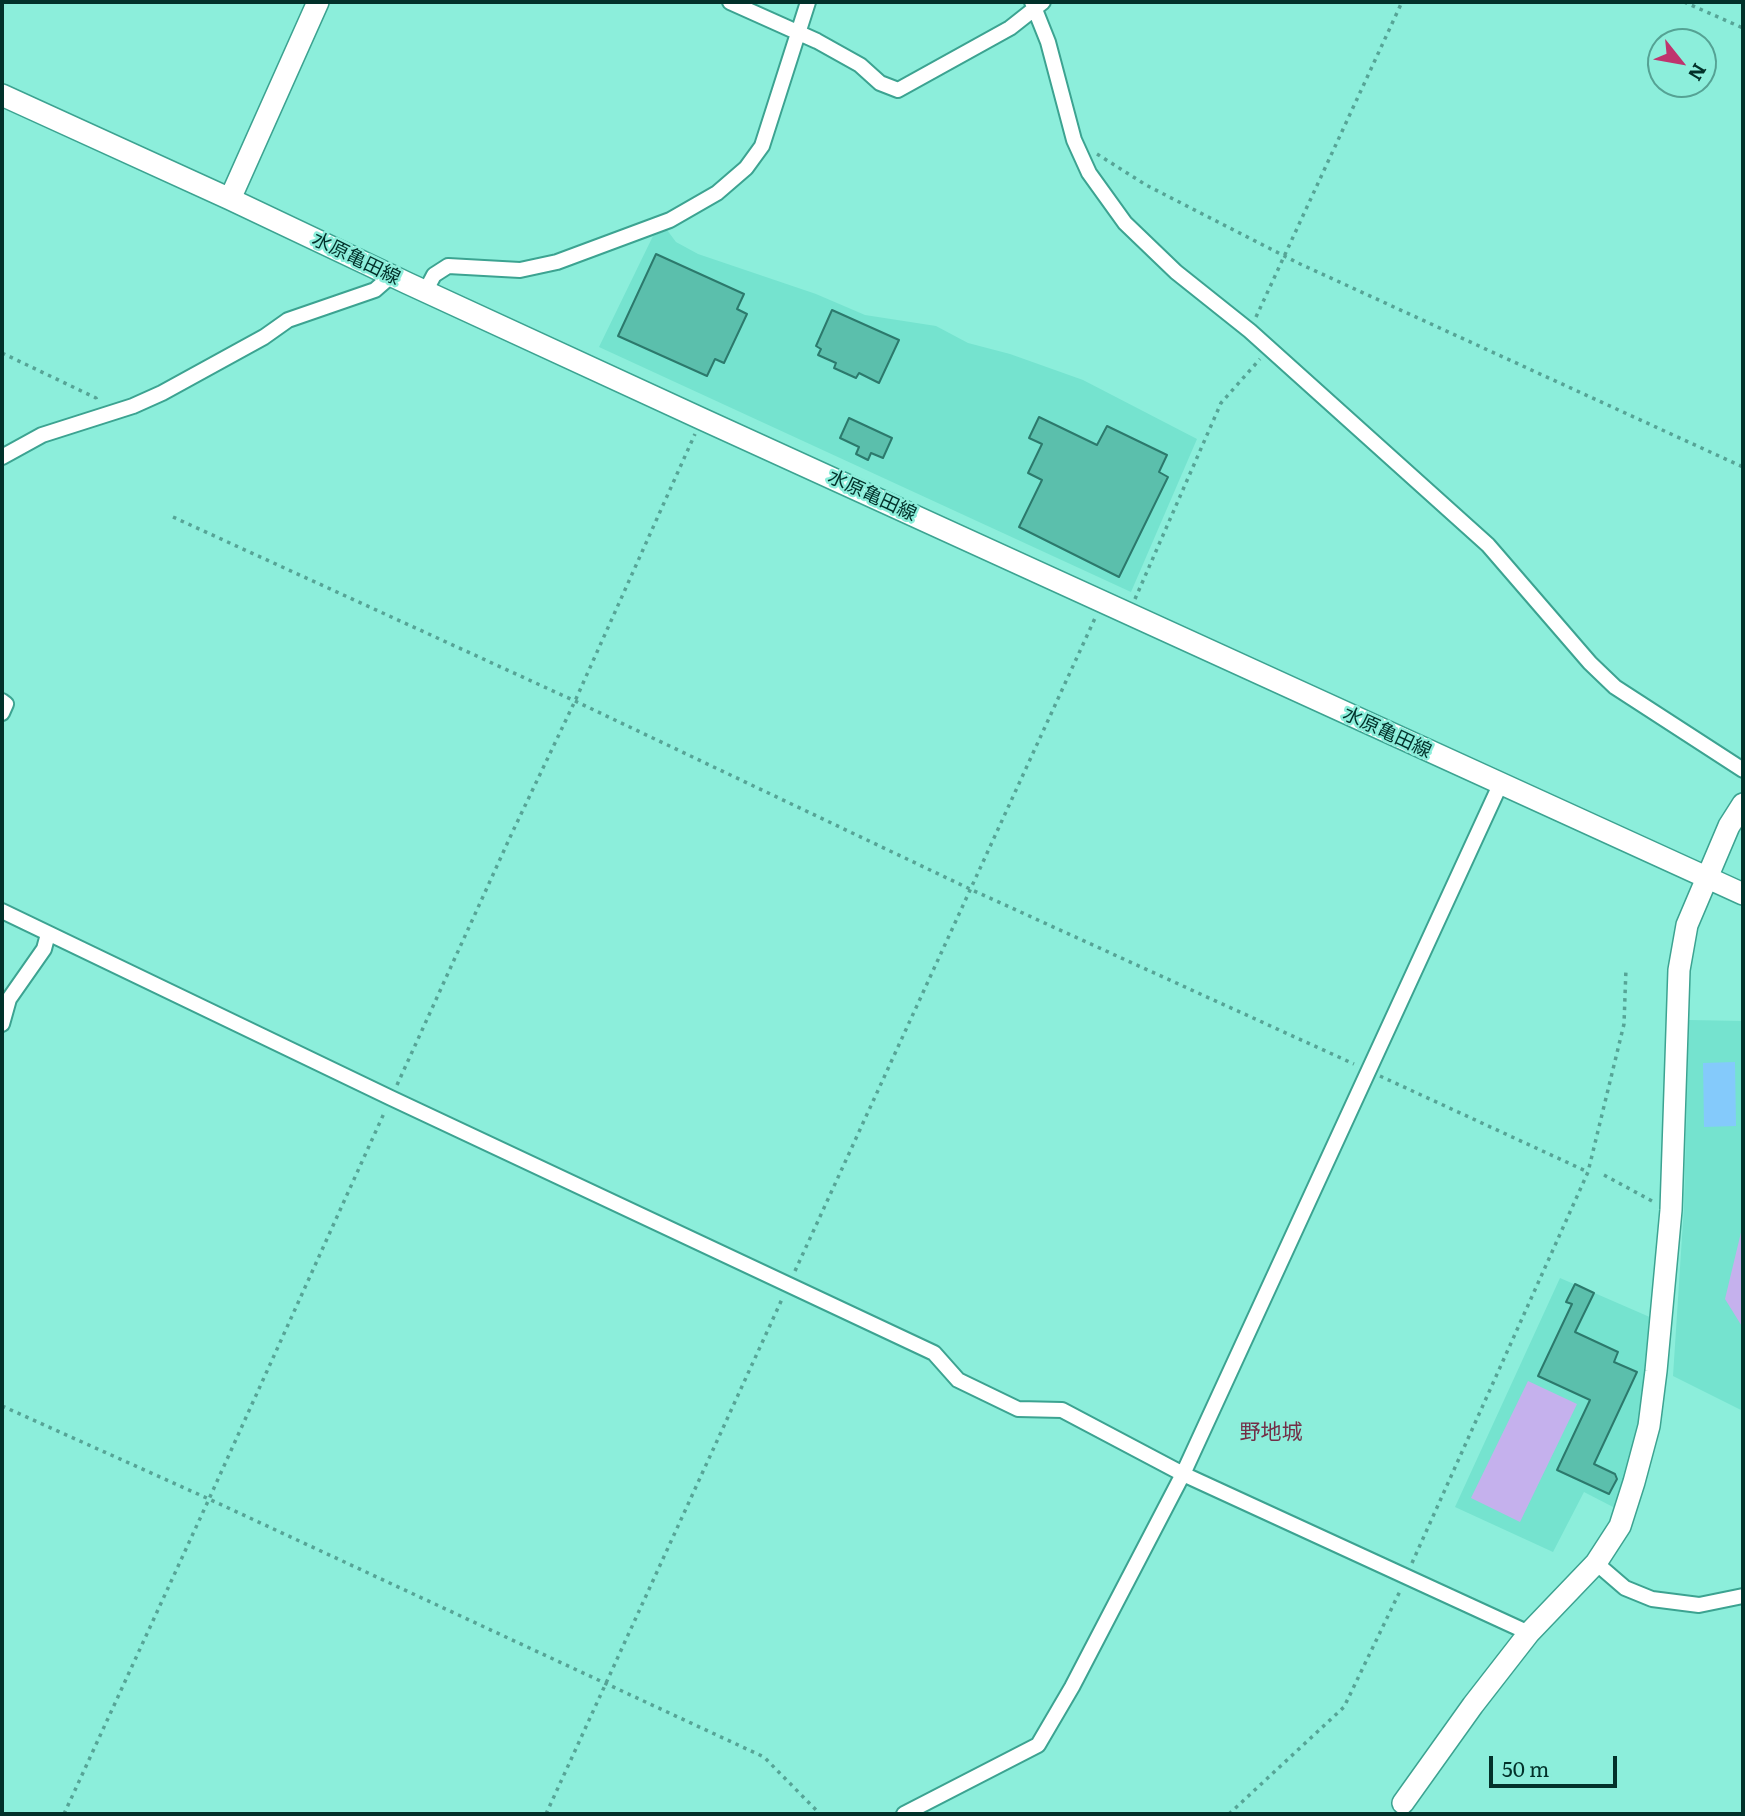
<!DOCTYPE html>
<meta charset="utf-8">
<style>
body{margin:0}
#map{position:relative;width:1745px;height:1816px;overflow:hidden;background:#8ceedb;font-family:Literata,serif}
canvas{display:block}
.frame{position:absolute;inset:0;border:4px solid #02312a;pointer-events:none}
.north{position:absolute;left:1647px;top:28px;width:70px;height:70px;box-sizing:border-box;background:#8ceedb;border:2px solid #55a294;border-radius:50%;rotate:121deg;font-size:19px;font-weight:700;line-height:28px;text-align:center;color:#02312a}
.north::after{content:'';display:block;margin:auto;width:24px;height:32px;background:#bf346e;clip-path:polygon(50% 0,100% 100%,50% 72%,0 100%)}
.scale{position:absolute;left:1489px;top:1756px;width:128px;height:32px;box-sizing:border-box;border:4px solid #02312a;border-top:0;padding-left:9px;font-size:21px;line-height:24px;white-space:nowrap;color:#02312a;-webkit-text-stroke:5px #8ceedb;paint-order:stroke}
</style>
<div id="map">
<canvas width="1745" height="1816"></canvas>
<div class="frame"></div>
<div class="north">N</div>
<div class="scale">50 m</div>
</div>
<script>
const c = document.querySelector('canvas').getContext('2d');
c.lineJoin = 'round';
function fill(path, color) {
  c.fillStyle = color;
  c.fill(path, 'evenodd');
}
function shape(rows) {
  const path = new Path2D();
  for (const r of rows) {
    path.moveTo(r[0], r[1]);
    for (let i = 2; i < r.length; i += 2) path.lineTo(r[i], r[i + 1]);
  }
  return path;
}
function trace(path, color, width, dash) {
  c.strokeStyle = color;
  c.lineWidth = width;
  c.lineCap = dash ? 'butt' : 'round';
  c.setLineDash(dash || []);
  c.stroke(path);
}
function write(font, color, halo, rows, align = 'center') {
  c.font = font + ' Literata,"Noto Sans JP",serif';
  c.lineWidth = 5;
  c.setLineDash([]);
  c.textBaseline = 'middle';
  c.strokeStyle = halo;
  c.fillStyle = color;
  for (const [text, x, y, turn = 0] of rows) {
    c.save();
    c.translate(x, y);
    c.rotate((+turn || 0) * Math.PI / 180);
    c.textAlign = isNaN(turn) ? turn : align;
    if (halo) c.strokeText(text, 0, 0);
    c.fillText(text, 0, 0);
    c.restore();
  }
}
fill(shape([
 [667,230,676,242,698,254,816,294,865,315,936,326,968,343,1010,354,1083,380,1197,439,1131,592,599,347,653,236],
 [1689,1020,1743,1021,1743,1411,1673,1376,1684,1206],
 [1560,1278,1652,1318,1647,1390,1634,1445,1615,1508,1584,1492,1553,1552,1455,1507]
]), '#75e3cf');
fill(shape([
 [1743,1224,1743,1328,1725,1299],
 [1528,1381,1577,1404,1520,1522,1471,1498]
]), '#c5b1ed');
fill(shape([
 [1735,1062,1736,1126,1704,1127,1703,1063]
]), '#84cafb');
const building = shape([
 [656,254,744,294,737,309,747,314,724,363,715,359,707,376,618,336,656,254],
 [832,310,899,340,879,383,859,373,856,378,834,368,836,363,818,355,821,349,816,346,832,310],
 [1039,417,1097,445,1107,426,1167,455,1159,472,1168,477,1119,577,1019,527,1042,480,1028,473,1042,444,1029,438,1039,417],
 [849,418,892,438,883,458,871,453,868,460,856,454,859,447,840,438,849,418],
 [1575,1284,1594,1293,1575,1332,1618,1352,1614,1362,1637,1372,1594,1464,1615,1474,1617,1479,1609,1494,1557,1470,1590,1400,1538,1376,1572,1304,1566,1302,1575,1284]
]);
fill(building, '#5bbfac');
trace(building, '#2c796c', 2);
const street = shape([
 [730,2,817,41,860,65,880,83,898,90,1010,28,1043,2],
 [1032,2,1048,42,1074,140,1089,173,1125,223,1176,272,1250,331,1488,545,1590,663,1615,687,1743,770],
 [425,292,434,275,448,266,520,270,557,262,670,220,717,193,746,168,762,146,808,2],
 [2,457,42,435,133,406,162,393,264,337,288,320,375,290,391,276],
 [2,701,6,704,2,713],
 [2,911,391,1098,934,1353,958,1380,1018,1409,1062,1410,1183,1474,1529,1633],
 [2,1024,9,999,44,949,48,934],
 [1596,1563,1625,1588,1652,1599,1699,1605,1743,1596],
 [904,1814,1038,1745,1072,1687,1183,1474,1500,785]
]);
const secondary = shape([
 [2,95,230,199,407,283,702,419,1743,894],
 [230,199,318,2],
 [1403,1803,1473,1705,1529,1633,1596,1563,1620,1526,1634,1482,1649,1426,1656,1371,1671,1210,1679,970,1687,925,1729,826,1743,804]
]);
trace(street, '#3ca391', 18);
trace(secondary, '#3ca391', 24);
trace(shape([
 [1684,2,1743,28],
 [1097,154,1146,185,1298,263,1743,467],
 [1256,317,1402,2],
 [2,353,96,398,97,401],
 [173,517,575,701,970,889,1354,1064],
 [1135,599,1221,403,1260,359],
 [1380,1076,1588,1172],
 [397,1085,512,833,575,701,695,434],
 [1604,1175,1652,1201],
 [795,1271,1096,616],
 [2,1406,209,1499,764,1757,820,1814],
 [1412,1563,1588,1172,1624,1024,1626,968],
 [64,1814,209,1499,385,1111],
 [546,1814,783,1297],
 [1229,1814,1344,1707,1401,1589]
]), '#56a496', 3.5, [3.5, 5]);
trace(street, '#fff', 14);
trace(secondary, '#fff', 21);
write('19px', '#02312a', '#8ceedb', [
 ["水原亀田線",356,259,26],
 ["水原亀田線",872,496,25],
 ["水原亀田線",1387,733,25]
]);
write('21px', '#732e47', '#8ceedb', [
 ["野地城",1271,1433]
]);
</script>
